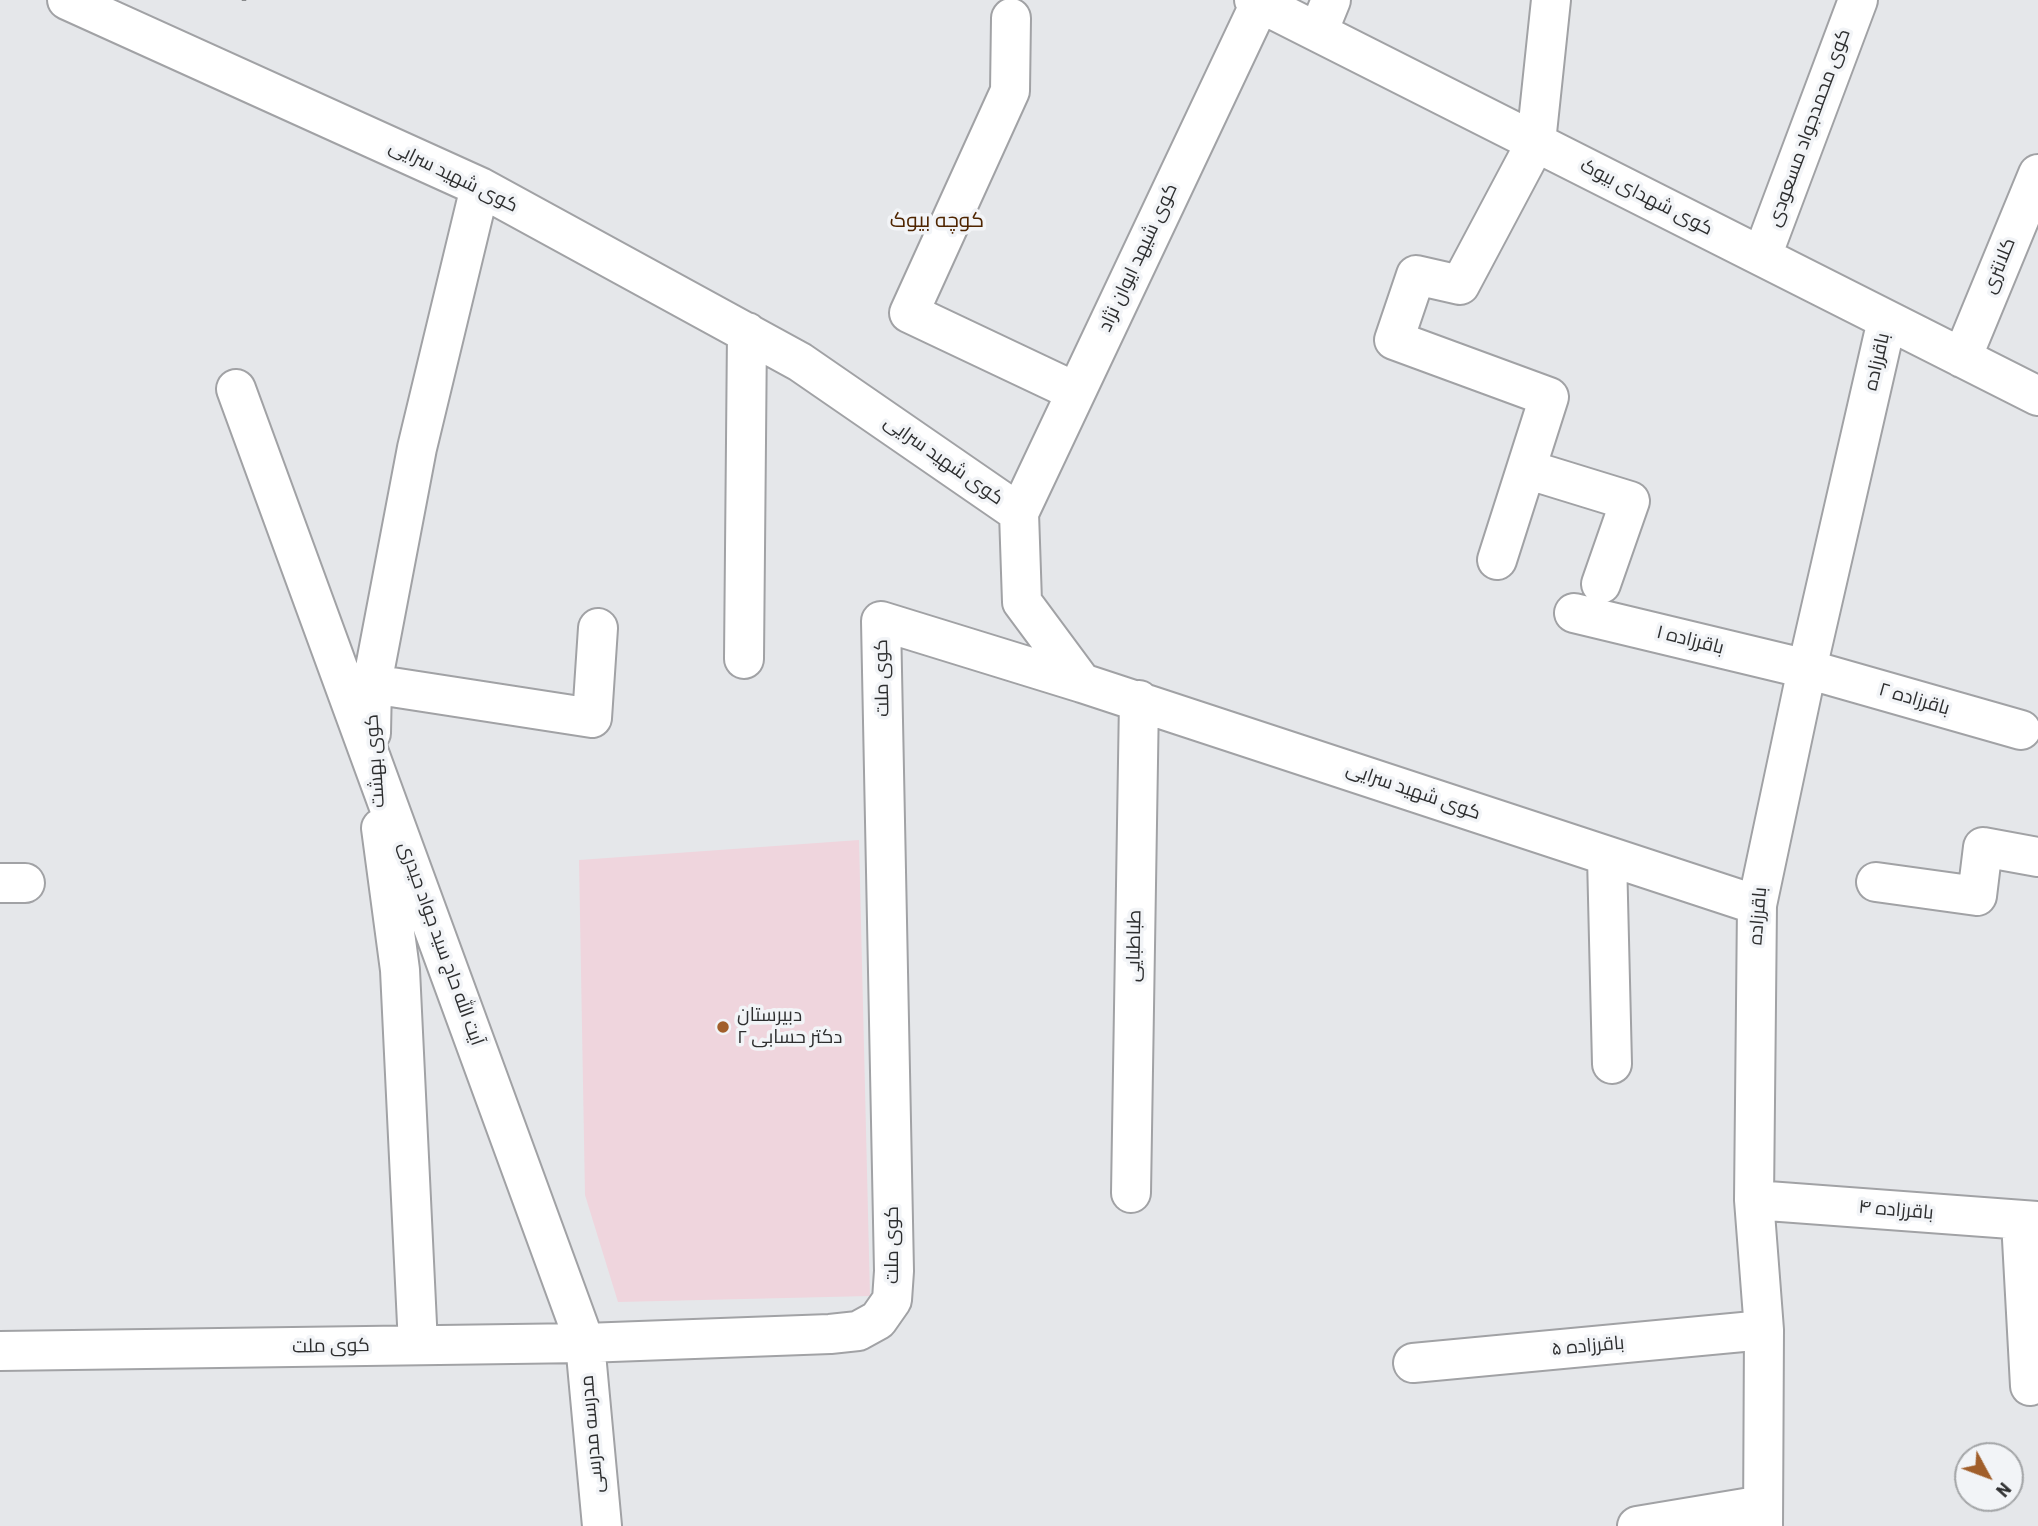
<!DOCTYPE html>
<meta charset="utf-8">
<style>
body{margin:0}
#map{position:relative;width:2038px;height:1526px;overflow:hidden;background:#e5e7ea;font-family:"Roboto Condensed",sans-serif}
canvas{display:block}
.north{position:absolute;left:1954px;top:1442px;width:70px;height:70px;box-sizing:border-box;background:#f2f4f7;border:2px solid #a3a5a7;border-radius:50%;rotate:131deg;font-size:19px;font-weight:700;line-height:28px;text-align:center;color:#2d2e2f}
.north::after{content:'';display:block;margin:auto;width:24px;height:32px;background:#a15f2b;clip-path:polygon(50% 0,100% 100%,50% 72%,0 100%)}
</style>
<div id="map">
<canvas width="2038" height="1526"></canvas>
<div class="north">N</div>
</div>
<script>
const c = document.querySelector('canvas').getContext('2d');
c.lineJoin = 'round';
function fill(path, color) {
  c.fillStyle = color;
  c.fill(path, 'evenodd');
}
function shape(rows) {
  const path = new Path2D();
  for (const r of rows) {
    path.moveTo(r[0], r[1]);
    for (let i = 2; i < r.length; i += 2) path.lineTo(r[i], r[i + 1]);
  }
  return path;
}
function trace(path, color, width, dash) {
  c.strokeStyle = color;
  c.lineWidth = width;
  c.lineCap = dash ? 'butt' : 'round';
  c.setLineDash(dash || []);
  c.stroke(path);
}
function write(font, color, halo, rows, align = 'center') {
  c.font = font + ' "Roboto Condensed",Cairo,sans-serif';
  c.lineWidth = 7;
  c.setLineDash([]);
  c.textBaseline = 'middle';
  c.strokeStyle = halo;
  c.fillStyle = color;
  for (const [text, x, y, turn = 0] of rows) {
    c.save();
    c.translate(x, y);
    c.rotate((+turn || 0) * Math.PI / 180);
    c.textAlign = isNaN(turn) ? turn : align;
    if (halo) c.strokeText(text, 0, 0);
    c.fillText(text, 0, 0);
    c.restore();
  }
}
fill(shape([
 [859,840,870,1296,618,1302,585,1195,579,860]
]), '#efd5dd');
const minor = shape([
 [67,0,480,187,800,362,1019,513,1022,602,1082,683,1757,905],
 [1254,0,2038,396],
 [1011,18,1010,91,909,313,1076,392],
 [1318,32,1331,0],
 [1762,256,1858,0],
 [1962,358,2038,174],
 [236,389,585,1343,602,1526],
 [1526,469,1630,501,1601,584],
 [1019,513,1260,3],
 [1497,560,1549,397,1394,340,1416,275,1460,285,1536,142,1551,0],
 [1574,613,1807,669,2021,730],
 [744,659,747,332],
 [372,684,592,718,598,628],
 [371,733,372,684,417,448,480,187],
 [381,828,400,970,418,1345],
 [1607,857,1612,1064],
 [1876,882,1977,896,1983,847,2038,857],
 [0,883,25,883],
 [1131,1193,1139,700],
 [1754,1200,2038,1221],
 [2021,1221,2030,1386],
 [0,1351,585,1343,830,1334,858,1331,878,1320,892,1300,894,1271,881,621,1082,683],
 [1413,1363,1764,1330],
 [1637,1526,1763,1505],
 [1763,1526,1764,1330,1754,1200,1757,905,1807,669,1887,320]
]);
trace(minor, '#a1a2a5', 42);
trace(shape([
 [244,1,244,0]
]), '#888a8c', 4.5, [5, 5]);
trace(minor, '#fff', 38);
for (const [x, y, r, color] of [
 [723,1027,7,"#a15f2b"]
]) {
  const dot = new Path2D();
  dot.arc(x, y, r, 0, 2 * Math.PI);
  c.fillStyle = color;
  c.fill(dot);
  trace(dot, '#f2f4f7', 2.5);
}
write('19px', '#2d2e2f', '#f2f4f7', [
 ["کوی محمدجواد مسعودی",1810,128,-70],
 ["کوی شهید سرایی",453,177,26],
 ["کوی شهدای بیوک",1646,198,27],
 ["کوی شیهد ایوان نژاد",1139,258,-65],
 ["کلانتری",2000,266,-68],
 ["باقرزاده",1878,362,-77],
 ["کوی شهید سرایی",943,461,35],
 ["باقرزاده ۱",1690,641,14],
 ["کوی ملت",883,678,-91],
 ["باقرزاده ۲",1914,700,16],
 ["کوی بهشت",376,761,-94],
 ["کوی شهید سرایی",1413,792,19],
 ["باقرزاده",1759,916,-85],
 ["آیت الله حاج سید جواد حیدری",440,944,70],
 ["طباطبایی",1135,946,-89],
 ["باقرزاده ۴",1896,1211,5],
 ["کوی ملت",893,1245,-90],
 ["کوی ملت",331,1347,-1],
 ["باقرزاده ۵",1588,1347,-5],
 ["مدرسه مدرسی",593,1434,-95]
]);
write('19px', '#2d2e2f', '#f2f4f7', [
 ["دبیرستان",737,1016],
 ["دکتر حسابی ۲",737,1038]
], 'left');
write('21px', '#4f2500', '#f2f4f7', [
 ["کوچه بیوک",937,222]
]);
</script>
